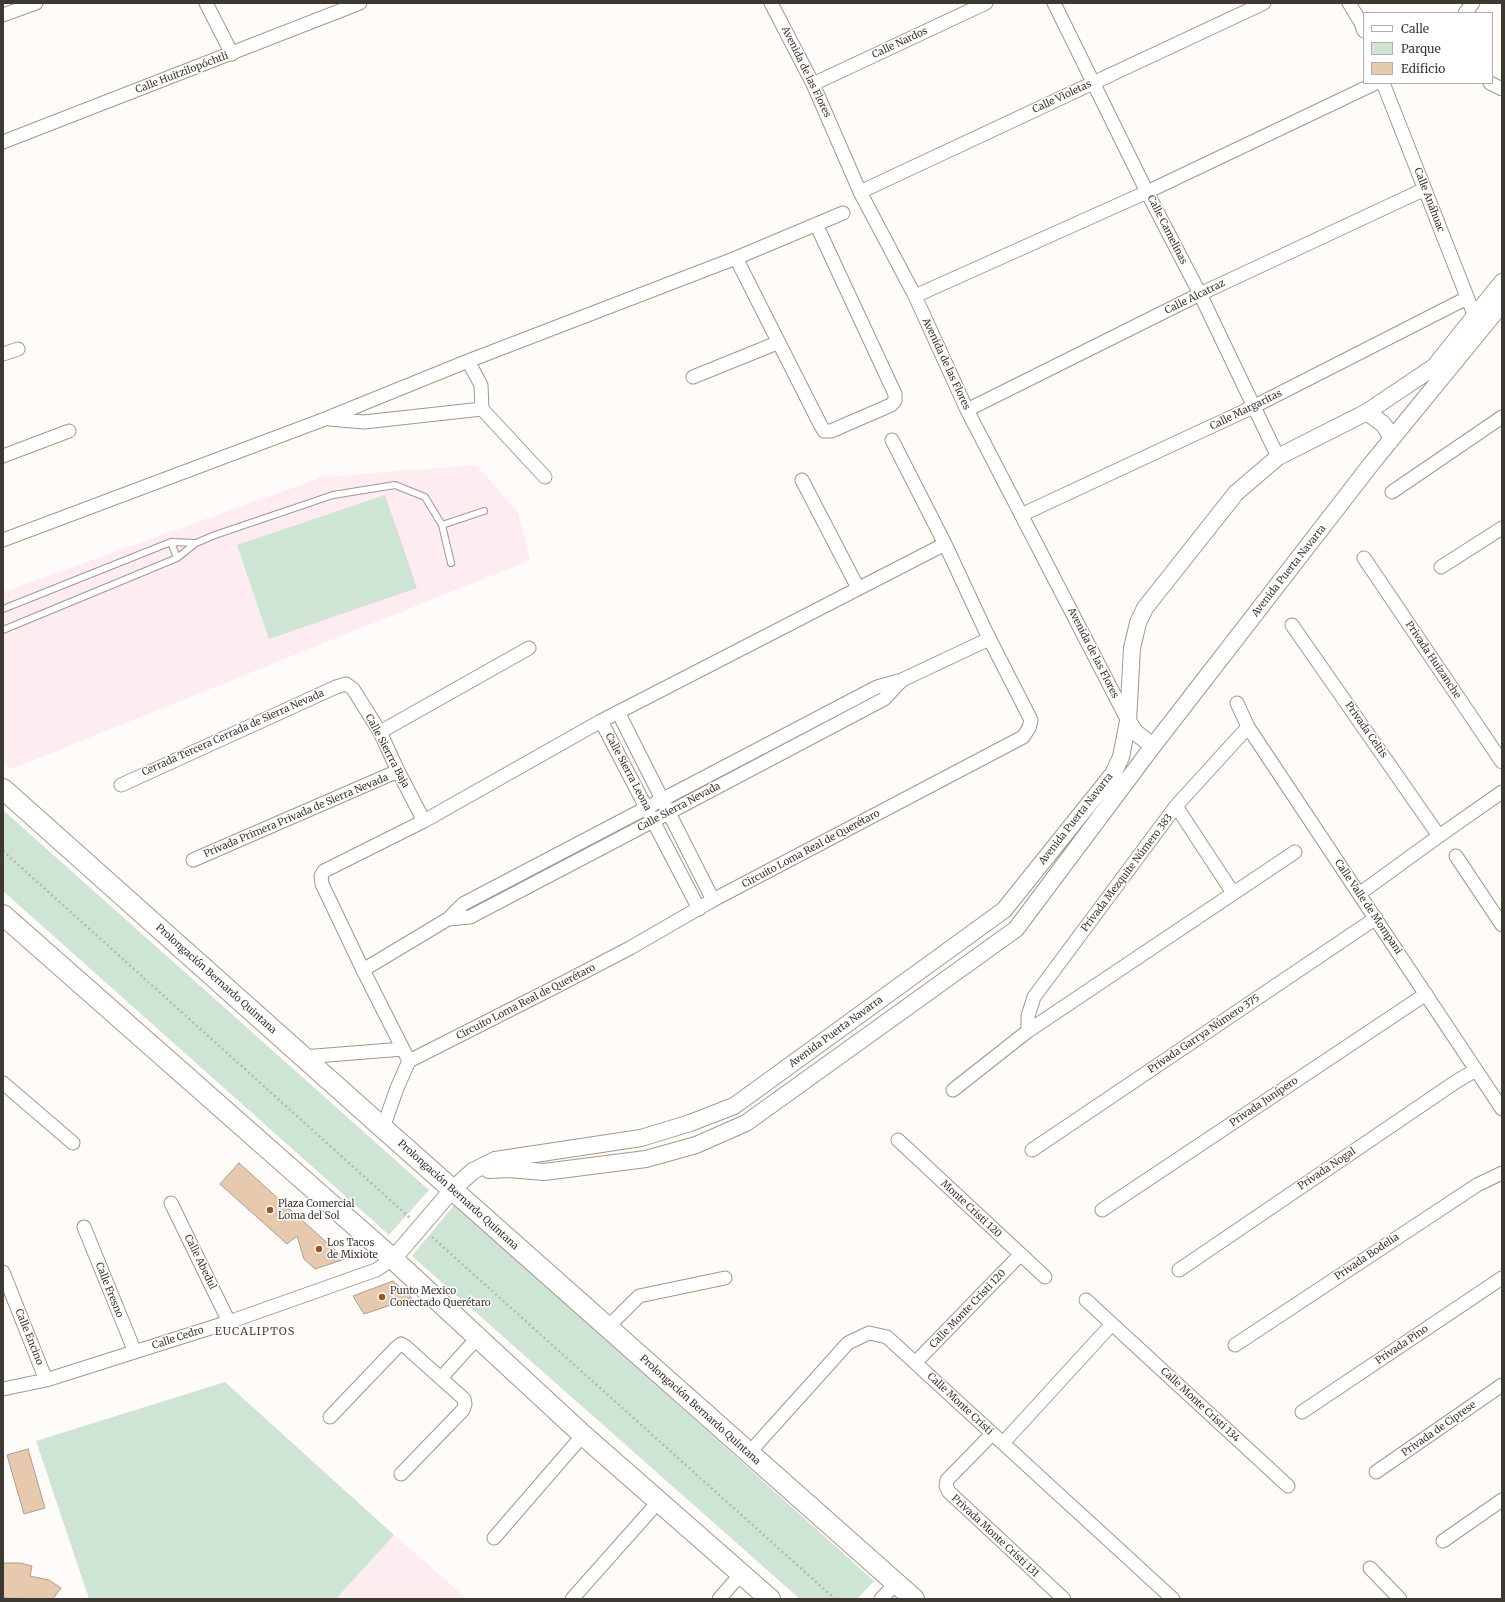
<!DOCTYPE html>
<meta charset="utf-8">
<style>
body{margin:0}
#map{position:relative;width:1505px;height:1602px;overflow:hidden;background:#fefbf8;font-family:Merriweather,serif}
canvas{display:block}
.frame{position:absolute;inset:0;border:4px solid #3d3832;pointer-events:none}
.legend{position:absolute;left:1363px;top:12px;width:130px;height:72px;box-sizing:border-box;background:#fff;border:1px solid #b1afad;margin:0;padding:5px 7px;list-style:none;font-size:12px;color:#3d3832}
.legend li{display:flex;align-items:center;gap:8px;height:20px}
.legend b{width:20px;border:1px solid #b1afad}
</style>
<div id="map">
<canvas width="1505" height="1602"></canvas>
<div class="frame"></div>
<ul class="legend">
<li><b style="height:5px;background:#fff"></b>Calle</li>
<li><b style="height:11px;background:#cee4d5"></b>Parque</li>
<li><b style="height:11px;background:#e7caad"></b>Edificio</li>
</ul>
</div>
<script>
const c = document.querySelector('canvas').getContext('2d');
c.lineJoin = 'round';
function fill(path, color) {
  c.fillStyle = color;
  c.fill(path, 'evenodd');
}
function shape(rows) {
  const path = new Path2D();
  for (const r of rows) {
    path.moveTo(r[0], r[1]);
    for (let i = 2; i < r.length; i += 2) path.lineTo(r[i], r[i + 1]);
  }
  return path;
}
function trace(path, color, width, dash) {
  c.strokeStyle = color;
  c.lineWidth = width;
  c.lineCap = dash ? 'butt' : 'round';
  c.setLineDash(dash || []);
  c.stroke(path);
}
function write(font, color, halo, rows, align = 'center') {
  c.font = font + ' Merriweather,serif';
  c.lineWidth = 3;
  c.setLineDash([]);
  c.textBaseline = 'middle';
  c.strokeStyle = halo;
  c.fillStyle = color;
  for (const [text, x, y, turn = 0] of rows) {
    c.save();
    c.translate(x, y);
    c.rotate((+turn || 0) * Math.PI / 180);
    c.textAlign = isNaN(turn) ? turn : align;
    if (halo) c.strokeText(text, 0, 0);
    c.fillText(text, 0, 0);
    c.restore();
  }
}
fill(shape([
 [476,465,518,512,530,560,11,769,3,762,3,592,323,477],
 [394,1535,467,1599,336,1599]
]), '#fdedf0');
fill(shape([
 [385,495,417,588,269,639,237,545],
 [3,810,429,1190,389,1235,3,891],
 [455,1204,874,1581,857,1599,800,1599,412,1256],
 [225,1382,394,1535,336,1599,89,1599,36,1441]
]), '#cee4d5');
const building = shape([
 [239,1163,345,1259,315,1269,304,1259,297,1236,287,1244,220,1184,239,1163],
 [393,1281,412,1298,364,1314,353,1296,393,1281],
 [28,1449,45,1508,24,1514,7,1455,28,1449],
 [3,1563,20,1563,32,1566,30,1576,49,1580,61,1588,53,1599,3,1598,3,1563]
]);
fill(building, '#e7caad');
trace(building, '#ab9e91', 1);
const service = shape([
 [442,525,484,511],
 [171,542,177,558],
 [3,609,171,542,196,543],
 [3,630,177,558,196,543,215,535,333,495,395,485,425,497,442,525,451,563]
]);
const minor = shape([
 [206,3,232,54],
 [771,3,813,84,860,192,915,296,967,410,1128,721],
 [1054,3,1147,192,1200,294,1278,457],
 [1349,3,1361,23,1364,31],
 [1465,13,1473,3],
 [3,15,36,3],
 [1383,83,1475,317],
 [1490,83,1502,89],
 [813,84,986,3],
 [3,142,360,3],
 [860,192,1264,3],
 [736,258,820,424,824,431,831,431,891,405,895,401,895,394,816,224],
 [915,296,1147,192,1376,83],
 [3,354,18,349],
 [468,361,481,385,482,409,545,477],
 [693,377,777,343],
 [967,410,1200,294,1425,189],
 [329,419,364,422,482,409],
 [3,456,69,431],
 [802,480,858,588],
 [1392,492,1502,417],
 [1021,515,1253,407,1467,298],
 [3,540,325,419,468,361,736,258,843,213],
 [1364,558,1502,762],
 [1441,567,1502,528],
 [1292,625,1439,836],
 [1237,703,1248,727,1502,1109],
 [618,712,713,900],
 [601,721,699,909],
 [380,732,529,648],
 [121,785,336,687,346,684,353,689,380,732,398,771,424,821],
 [1176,806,1233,893],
 [1456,856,1502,925],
 [193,860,398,771],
 [1359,894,1439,836,1502,792],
 [448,919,470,917,653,821,884,699,902,680],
 [363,970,448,919,463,904,877,687,902,680,989,639],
 [1028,1031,1028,1016,1034,997,1176,806,1248,727],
 [303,1057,403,1049],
 [409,1061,363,970,322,884,321,876,324,871,424,821,601,721,945,544],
 [3,1083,73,1143],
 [953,1090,1028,1031,1295,852],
 [383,1128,397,1088,409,1061,559,985,630,948,713,900,1023,737,1029,728,1031,720,987,634,945,544,892,440],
 [898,1140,1045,1277],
 [1032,1150,1376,918],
 [171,1203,229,1322],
 [1102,1210,1426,994],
 [84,1227,135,1352],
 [1179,1270,1457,1081,1476,1070],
 [3,1272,46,1380],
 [1086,1300,1288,1486],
 [607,1328,639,1296,725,1278],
 [1235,1345,1477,1185,1502,1173],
 [916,1362,1020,1255],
 [441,1378,478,1337],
 [3,1389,46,1380,229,1322,376,1270,393,1259],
 [1302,1412,1502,1278],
 [330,1417,396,1348,401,1344,406,1347,464,1399,465,1404,463,1410,401,1474],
 [992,1434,947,1480,946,1486,949,1492,1064,1599],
 [1003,1443,1112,1324],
 [749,1453,848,1343,869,1333,887,1337,1173,1599],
 [1376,1472,1502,1385],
 [494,1538,583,1435],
 [1443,1541,1502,1500],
 [1370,1568,1400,1599],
 [572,1599,659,1501],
 [719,1599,741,1574],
 [881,1599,897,1582]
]);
const tertiary = shape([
 [1367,412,1383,424,1388,431,1391,440],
 [1128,721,1135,732,1153,746],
 [489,1170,508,1169,544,1172,646,1159,696,1145,746,1123,1016,929,1153,746,1372,463,1502,304],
 [393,1259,452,1190,473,1171,495,1160,641,1138,690,1123,734,1106,1004,910,1113,774,1121,757,1128,721,1132,648,1138,623,1145,608,1236,493,1278,457,1367,412,1434,367,1502,282]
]);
const primary = shape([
 [3,789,383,1128,914,1599],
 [3,915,393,1259,583,1435,770,1599]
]);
trace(service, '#a4978a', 8);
trace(minor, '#a4978a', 15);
trace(tertiary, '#a4978a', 18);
trace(primary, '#a4978a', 22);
trace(shape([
 [3,851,410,1218],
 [432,1237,835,1599]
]), '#bab7b3', 2.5, [2, 3]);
trace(service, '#fff', 6);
trace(minor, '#fff', 13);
trace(tertiary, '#fff', 16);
trace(primary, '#fff', 20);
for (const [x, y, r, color] of [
 [270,1210,4,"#985822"],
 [319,1249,4,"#985822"],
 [382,1297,4,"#985822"]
]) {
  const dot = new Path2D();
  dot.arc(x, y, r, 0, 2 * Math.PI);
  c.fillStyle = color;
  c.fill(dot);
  trace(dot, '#fff', 1.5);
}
write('10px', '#3d3832', '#fff', [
 ["Calle Nardos",900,43,-25],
 ["Avenida de las Flores",806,72,64],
 ["Calle Huitzilopóchtli",182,73,-21],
 ["Calle Violetas",1062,97,-25],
 ["Calle Anáhuac",1429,200,69],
 ["Calle Camelinas",1167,230,63],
 ["Calle Alcatraz",1195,297,-26],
 ["Avenida de las Flores",946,364,65],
 ["Calle Margaritas",1246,410,-26],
 ["Avenida Puerta Navarra",1289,571,-52],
 ["Avenida de las Flores",1093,653,63],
 ["Privada Huizanche",1433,660,56],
 ["Privada Celtis",1366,730,55],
 ["Cerrada Tercera Cerrada de Sierra Nevada",233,733,-24],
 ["Calle Sierrra Baja",387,751,62],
 ["Calle Sierra Leona",628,772,62],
 ["Calle Sierra Nevada",679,807,-28],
 ["Privada Primera Privada de Sierra Nevada",296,816,-23],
 ["Avenida Puerta Navarra",1076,819,-52],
 ["Circuito Loma Real de Querétaro",811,849,-28],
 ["Privada Mezquite Número 383",1127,873,-53],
 ["Calle Valle de Mompani",1368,907,56],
 ["Prolongación Bernardo Quintana",216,979,42],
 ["Circuito Loma Real de Querétaro",526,1002,-27],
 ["Avenida Puerta Navarra",836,1032,-36],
 ["Privada Garrya Número 375",1204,1034,-34],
 ["Privada Junípero",1264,1102,-34],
 ["Privada Nogal",1327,1169,-34],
 ["Prolongación Bernardo Quintana",458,1195,42],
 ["Monte Cristi 120",971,1209,43],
 ["Privada Bodelia",1367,1257,-34],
 ["Calle Abedul",200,1262,64],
 ["Calle Fresno",109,1290,68],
 ["Calle Monte Cristi 120",968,1309,-46],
 ["Calle Encino",29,1337,68],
 ["Calle Cedro",178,1338,-18],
 ["Privada Pino",1402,1345,-34],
 ["Calle Monte Cristi",960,1404,43],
 ["Calle Monte Cristi 134",1200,1405,43],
 ["Prolongación Bernardo Quintana",700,1410,42],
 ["Privada de Ciprese",1439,1429,-35],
 ["Privada Monte Cristi 131",995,1536,43]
]);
write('10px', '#3d3832', '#fff', [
 ["Plaza Comercial",278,1204],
 ["Loma del Sol",278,1216],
 ["Los Tacos",327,1243],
 ["de Mixiote",327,1255],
 ["Punto Mexico",390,1291],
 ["Conectado Querétaro",390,1303]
], 'left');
c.letterSpacing = '1px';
write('11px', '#4d4237', '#fff', [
 ["EUCALIPTOS",255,1332]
]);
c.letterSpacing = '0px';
</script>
